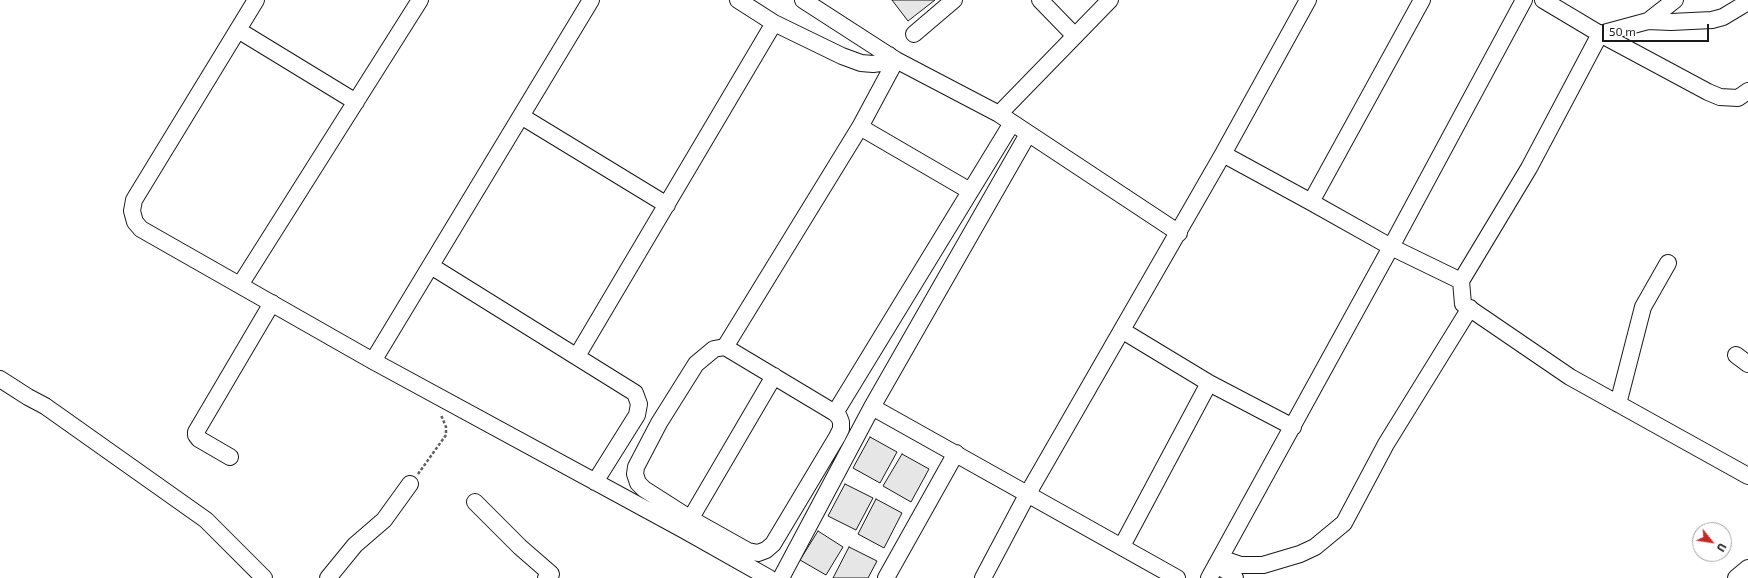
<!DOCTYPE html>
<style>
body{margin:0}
#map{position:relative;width:1748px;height:578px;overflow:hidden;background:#fff;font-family:"Exo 2",sans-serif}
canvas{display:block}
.north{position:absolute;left:1692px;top:522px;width:40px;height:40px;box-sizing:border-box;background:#fff;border:1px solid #a3a3a3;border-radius:50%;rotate:120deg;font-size:11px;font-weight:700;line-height:16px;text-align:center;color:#1a1a1a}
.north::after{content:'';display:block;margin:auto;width:14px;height:18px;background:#c62828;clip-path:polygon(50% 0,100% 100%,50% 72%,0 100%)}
.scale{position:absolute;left:1602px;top:24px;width:107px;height:18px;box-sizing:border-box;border:2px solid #1a1a1a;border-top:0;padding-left:5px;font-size:12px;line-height:14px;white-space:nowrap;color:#1a1a1a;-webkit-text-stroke:3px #fff;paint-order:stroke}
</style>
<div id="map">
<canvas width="1748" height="578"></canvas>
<div class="north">U</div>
<div class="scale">50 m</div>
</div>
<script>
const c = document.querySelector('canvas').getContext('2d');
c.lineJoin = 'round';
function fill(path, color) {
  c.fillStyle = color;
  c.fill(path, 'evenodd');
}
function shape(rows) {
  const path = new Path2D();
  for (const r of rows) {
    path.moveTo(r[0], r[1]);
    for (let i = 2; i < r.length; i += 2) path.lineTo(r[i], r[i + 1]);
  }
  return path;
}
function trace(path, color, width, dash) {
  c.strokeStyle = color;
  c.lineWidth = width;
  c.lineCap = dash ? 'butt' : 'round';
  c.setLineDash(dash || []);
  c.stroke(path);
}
const building = shape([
 [892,0,935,0,908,21,892,0],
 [870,437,897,452,880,483,853,468,870,437],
 [902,454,929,469,911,502,883,486,902,454],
 [845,484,873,498,856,530,828,516,845,484],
 [876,499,902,513,884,548,858,534,876,499],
 [818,531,843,547,826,575,800,560,818,531],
 [849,547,877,561,868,578,833,578,849,547]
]);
fill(building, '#e6e6e6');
trace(building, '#1a1a1a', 1);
const minor = shape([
 [256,0,134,200,132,211,135,222,141,229,373,361,684,530,769,578],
 [738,0,774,23,842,56,861,63,873,64,880,63,889,55],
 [803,0,896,60,999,114,1179,233],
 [1040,0,1075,36],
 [1543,0,1600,34,1708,92,1720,97,1738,98,1748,91],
 [1675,0,1648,21,1600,34,1529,168,1461,281,1463,304,1570,377,1748,476],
 [1648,21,1671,22,1712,20,1723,17,1748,2],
 [238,30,356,102],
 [914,34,954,0],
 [999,114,1110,0],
 [521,116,667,205],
 [860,127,970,191],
 [1223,154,1311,202,1391,247,1461,281],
 [1311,202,1422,0],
 [431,266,635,393,639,404,637,415,595,482],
 [240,285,420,0],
 [1123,331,1209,383,1293,427],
 [725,347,835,413,839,417,841,422,841,429,837,437,773,544,766,550,758,553,748,551,691,519,644,489,638,483,635,474,636,467,659,423,696,364,714,349,725,347],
 [725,347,860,127,896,60],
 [1736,355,1748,364],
 [577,356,774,23],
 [373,361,591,0],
 [0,379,28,397,45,406,206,520,264,578],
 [1618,404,1643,307,1668,263],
 [872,407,1177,578],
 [835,413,1012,123],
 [230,457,199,439,196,435,196,432,272,303],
 [475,502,520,547,551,574,546,578],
 [685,528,774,376],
 [1122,546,1209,383],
 [1220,558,1241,565,1263,565,1300,554,1315,547,1344,523,1386,444,1470,308],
 [1216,565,1232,574,1235,578],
 [328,578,355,545,384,520,410,484],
 [781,578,872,407,1028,134],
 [886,578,956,453],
 [983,578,1027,495,1223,154,1308,0],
 [1209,578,1391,247,1524,0],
 [1736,578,1748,568]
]);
trace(minor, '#1a1a1a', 18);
trace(shape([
 [418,474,446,435,446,427,441,415]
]), '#5f5f5f', 2.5, [3, 2]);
trace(minor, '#fff', 16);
</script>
